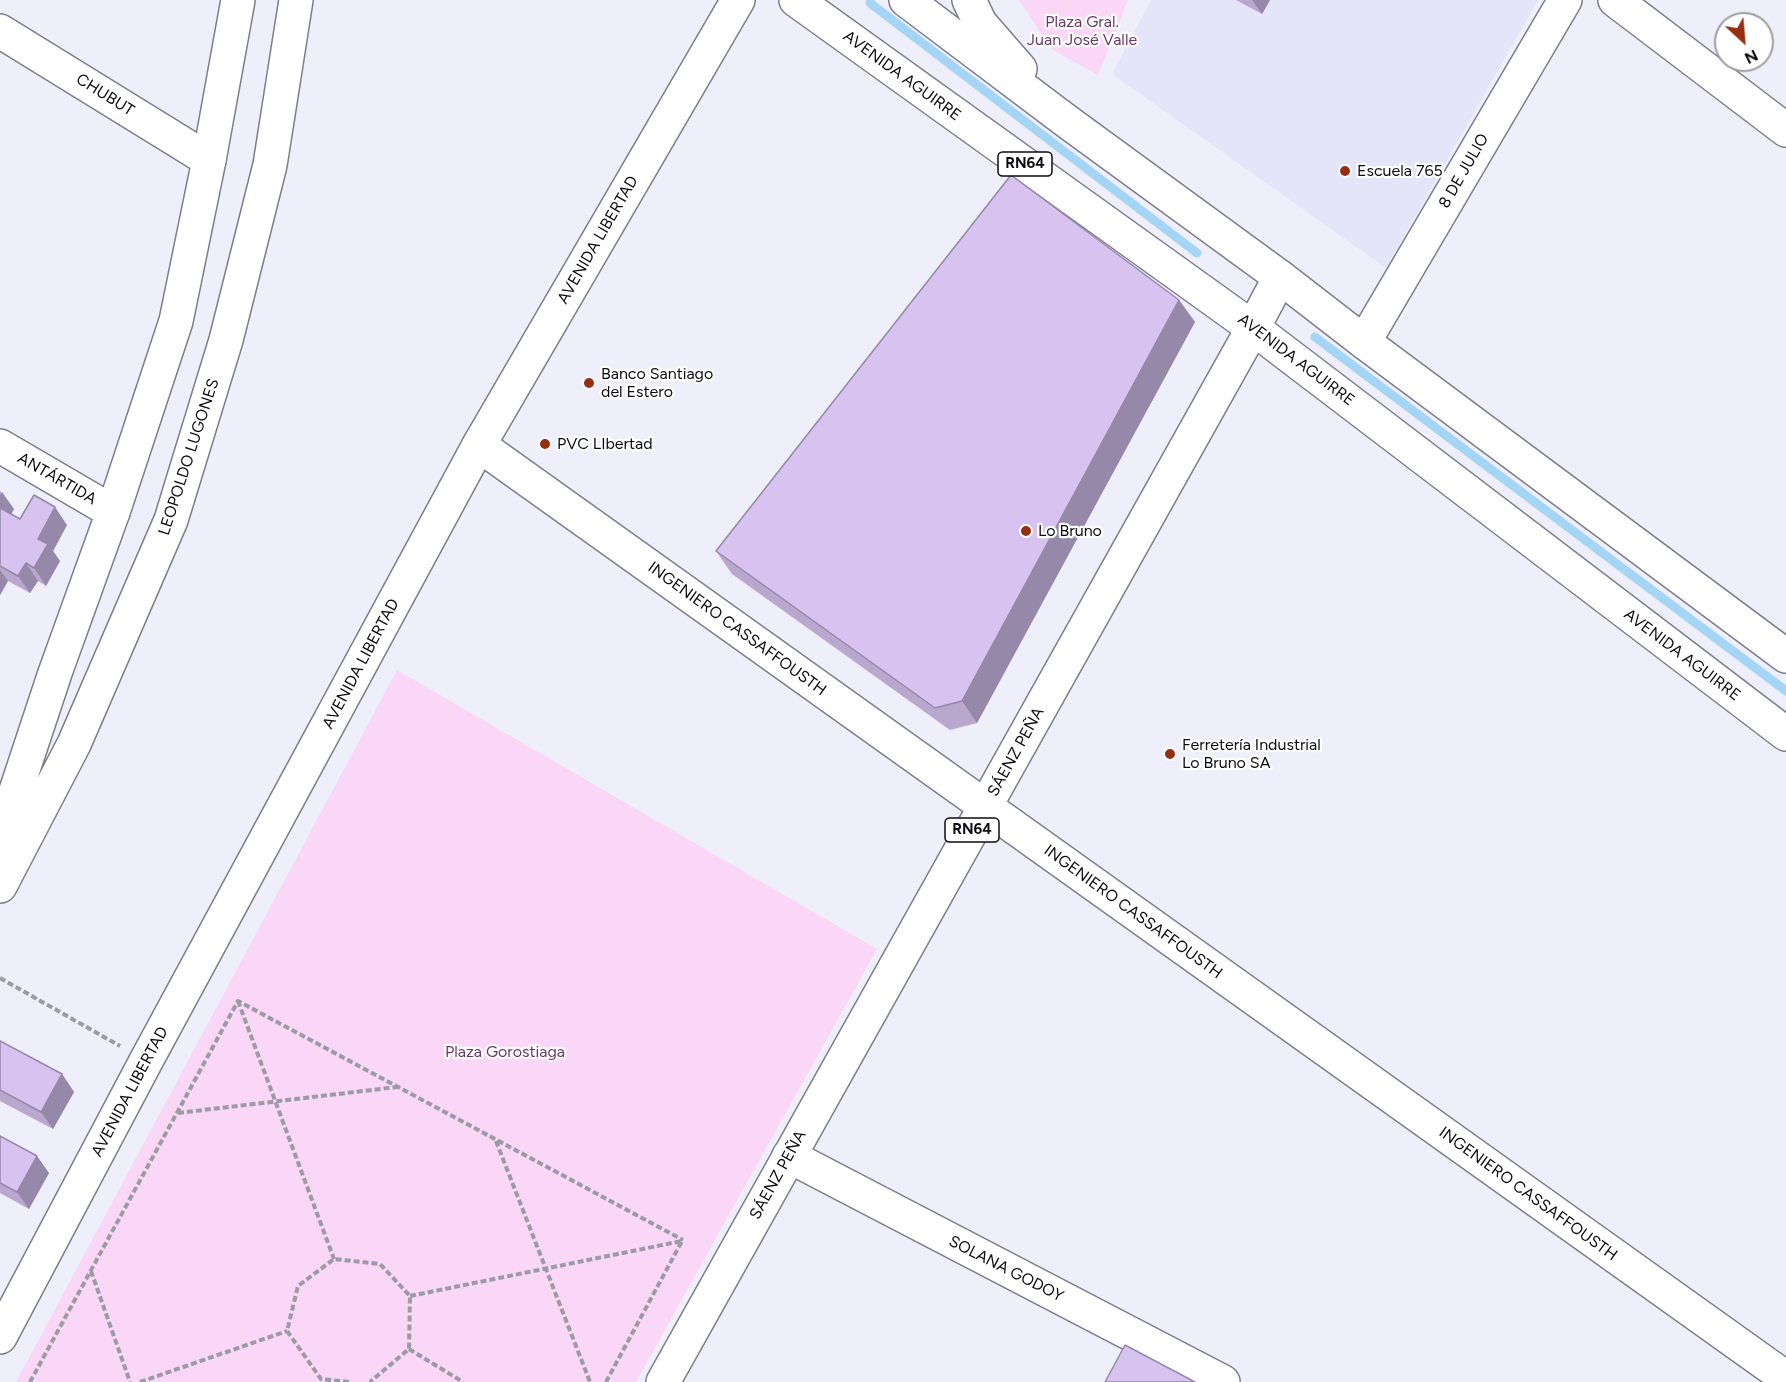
<!DOCTYPE html>
<meta charset="utf-8">
<style>
body{margin:0}
#map{position:relative;width:1786px;height:1382px;overflow:hidden;background:#efeffc;font-family:Figtree,sans-serif}
canvas{display:block}
.north{position:absolute;left:1714px;top:12px;width:60px;height:60px;box-sizing:border-box;background:#fff;border:2px solid #9e9e9f;border-radius:50%;rotate:154deg;font-size:16px;font-weight:700;line-height:24px;text-align:center;color:#0c0c10}
.north::after{content:'';display:block;margin:auto;width:21px;height:27px;background:#962f0f;clip-path:polygon(50% 0,100% 100%,50% 72%,0 100%)}
</style>
<div id="map">
<canvas width="1786" height="1382"></canvas>
<div class="north">N</div>
</div>
<script>
const c = document.querySelector('canvas').getContext('2d');
c.lineJoin = 'round';
function fill(path, color) {
  c.fillStyle = color;
  c.fill(path, 'evenodd');
}
function shape(rows) {
  const path = new Path2D();
  for (const r of rows) {
    path.moveTo(r[0], r[1]);
    for (let i = 2; i < r.length; i += 2) path.lineTo(r[i], r[i + 1]);
  }
  return path;
}
function trace(path, color, width, dash) {
  c.strokeStyle = color;
  c.lineWidth = width;
  c.lineCap = dash ? 'butt' : 'round';
  c.setLineDash(dash || []);
  c.stroke(path);
}
function write(font, color, halo, rows, align = 'center') {
  c.font = font + ' Figtree,sans-serif';
  c.lineWidth = 4.5;
  c.setLineDash([]);
  c.textBaseline = 'middle';
  c.strokeStyle = halo;
  c.fillStyle = color;
  for (const [text, x, y, turn = 0] of rows) {
    c.save();
    c.translate(x, y);
    c.rotate((+turn || 0) * Math.PI / 180);
    c.textAlign = isNaN(turn) ? turn : align;
    if (halo) c.strokeText(text, 0, 0);
    c.fillText(text, 0, 0);
    c.restore();
  }
}
fill(shape([
 [1151,0,1538,0,1386,268,1112,74]
]), '#e4e5f9');
fill(shape([
 [1019,0,1128,0,1098,75,1051,49],
 [397,670,877,949,636,1382,16,1382]
]), '#fad6f7');
trace(shape([
 [870,3,1197,253],
 [1315,337,1786,691]
]), '#a5d5f5', 9);
const minor = shape([
 [1615,0,1786,130],
 [0,31,209,160],
 [1364,342,1565,0],
 [479,445,1786,1378],
 [0,446,113,512],
 [789,1156,1223,1382]
]);
const secondary = shape([
 [1280,277,1364,342,1786,656],
 [1253,328,1786,734],
 [0,839,55,673,113,512,176,321,209,160,238,0],
 [0,886,74,744,171,520,226,340,270,165,296,0]
]);
const primary = shape([
 [796,0,1253,328],
 [969,0,980,23,1020,69],
 [0,1337,146,1061,479,445,738,0],
 [663,1382,1253,328,1280,277,1065,120,906,0]
]);
trace(minor, '#7d7e89', 36);
trace(secondary, '#7d7e89', 36);
trace(primary, '#7d7e89', 36);
trace(shape([
 [0,978,120,1046],
 [238,1001,334,1259],
 [178,1113,397,1087],
 [496,1141,590,1382],
 [91,1271,130,1382],
 [410,1296,682,1241],
 [409,1349,463,1382],
 [30,1382,238,1001,683,1240],
 [140,1382,287,1331],
 [349,1382,321,1379,287,1331,298,1286,334,1259,380,1264,410,1296,409,1349,370,1382],
 [606,1382,682,1241]
]), '#9b9ba5', 4, [6, 3]);
trace(minor, '#fff', 33);
trace(secondary, '#fff', 33);
trace(primary, '#fff', 33);
fill(shape([
 [1236,0,1270,0,1262,14],
 [1179,300,1195,322,977,723,950,730,732,574,716,551],
 [0,491,14,509,11,514,20,519,67,525,53,551,60,561,46,586,38,581,30,593,8,581,0,595],
 [0,1041,62,1074,74,1092,53,1129,0,1101],
 [0,1136,49,1173,29,1209,0,1193]
]), '#b9a7ce');
fill(shape([
 [1252,0,1270,0,1262,14],
 [1179,300,1195,322,977,723,962,701],
 [2,492,14,509,7,522,0,513,0,495],
 [55,507,67,525,53,551,60,561,46,586,34,568,38,539],
 [26,563,38,581,30,593,18,576],
 [0,570,8,581,0,595],
 [62,1074,74,1092,53,1129,41,1112],
 [37,1156,49,1173,29,1209,17,1192]
]), '#9688a8');
const building = shape([
 [1011,175,1179,300,962,701,935,708,716,551,1011,175],
 [34,495,55,507,38,539,48,544,34,568,26,563,18,576,0,566,0,508,20,519,34,495],
 [0,1041,62,1074,41,1112,0,1090,0,1041],
 [0,1136,37,1156,17,1192,0,1183,0,1136],
 [1125,1345,1195,1382,1105,1382,1125,1345]
]);
fill(building, '#d7c2f0');
trace(building, '#9688a8', 1.5);
for (const [x, y, r, color] of [
 [1345,171,6,"#962f0f"],
 [589,383,6,"#962f0f"],
 [545,444,6,"#962f0f"],
 [1026,531,6,"#962f0f"],
 [1170,754,6,"#962f0f"]
]) {
  const dot = new Path2D();
  dot.arc(x, y, r, 0, 2 * Math.PI);
  c.fillStyle = color;
  c.fill(dot);
  trace(dot, '#fff', 2);
}
for (const [x, y, w] of [
 [1025,164,54],
 [972,830,54]
]) {
  const box = new Path2D();
  box.roundRect(x - w / 2, y - 12, w, 24, 4.5);
  c.fillStyle = '#fff';
  c.fill(box);
  trace(box, '#0c0c10', 1.5);
}
write('bold 15px', '#0c0c10', null, [
 ["RN64",1025,164],
 ["RN64",972,830]
]);
write('16px', '#6a3868', '#fff', [
 ["Plaza Gral.",1082,22],
 ["Juan José Valle",1082,40],
 ["Plaza Gorostiaga",505,1052]
]);
write('16px', '#0c0c10', '#fff', [
 ["AVENIDA AGUIRRE",902,76,36],
 ["CHUBUT",105,95,32],
 ["8 DE JULIO",1464,171,-60],
 ["AVENIDA LIBERTAD",598,240,-60],
 ["AVENIDA AGUIRRE",1296,360,37],
 ["LEOPOLDO LUGONES",189,457,-72],
 ["ANTÁRTIDA",57,479,30],
 ["INGENIERO CASSAFFOUSTH",737,629,36],
 ["AVENIDA AGUIRRE",1682,655,37],
 ["AVENIDA LIBERTAD",361,664,-62],
 ["SÁENZ PEÑA",1016,752,-61],
 ["INGENIERO CASSAFFOUSTH",1133,912,36],
 ["AVENIDA LIBERTAD",130,1092,-62],
 ["SÁENZ PEÑA",778,1175,-61],
 ["INGENIERO CASSAFFOUSTH",1528,1194,36],
 ["SOLANA GODOY",1006,1269,27]
]);
write('16px', '#0c0c10', '#fff', [
 ["Escuela 765",1357,171],
 ["Banco Santiago",601,374],
 ["del Estero",601,392],
 ["PVC LIbertad",557,444],
 ["Lo Bruno",1038,531],
 ["Ferretería Industrial",1182,745],
 ["Lo Bruno SA",1182,763]
], 'left');
</script>
